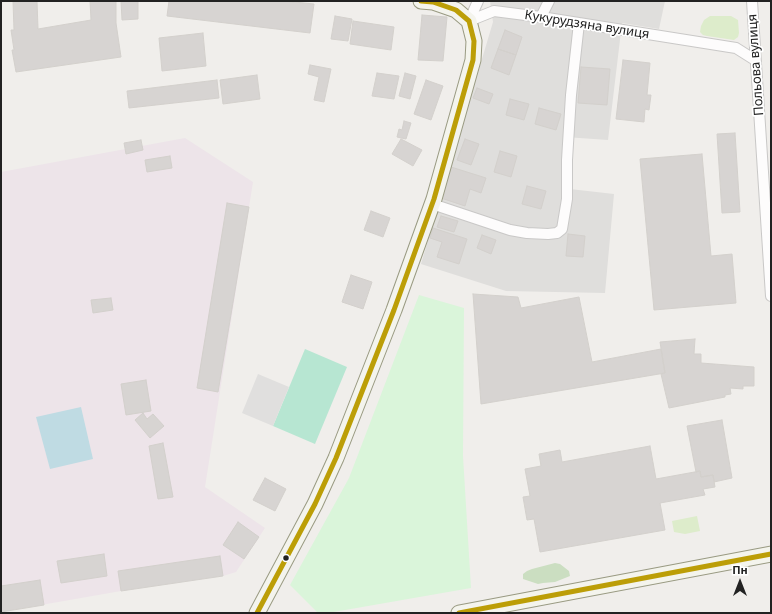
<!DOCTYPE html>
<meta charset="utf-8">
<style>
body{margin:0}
#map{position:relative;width:772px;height:614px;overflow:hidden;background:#f0eeeb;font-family:"Noto Sans",sans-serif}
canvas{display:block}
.frame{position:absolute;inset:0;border:2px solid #222;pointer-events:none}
.north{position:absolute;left:720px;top:562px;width:40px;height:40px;-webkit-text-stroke:3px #fff;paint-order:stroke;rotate:0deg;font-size:11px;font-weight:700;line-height:16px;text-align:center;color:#222}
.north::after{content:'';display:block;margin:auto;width:14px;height:18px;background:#222;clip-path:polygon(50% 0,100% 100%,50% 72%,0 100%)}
</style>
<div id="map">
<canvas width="772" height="614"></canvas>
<div class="frame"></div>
<div class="north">Пн</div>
</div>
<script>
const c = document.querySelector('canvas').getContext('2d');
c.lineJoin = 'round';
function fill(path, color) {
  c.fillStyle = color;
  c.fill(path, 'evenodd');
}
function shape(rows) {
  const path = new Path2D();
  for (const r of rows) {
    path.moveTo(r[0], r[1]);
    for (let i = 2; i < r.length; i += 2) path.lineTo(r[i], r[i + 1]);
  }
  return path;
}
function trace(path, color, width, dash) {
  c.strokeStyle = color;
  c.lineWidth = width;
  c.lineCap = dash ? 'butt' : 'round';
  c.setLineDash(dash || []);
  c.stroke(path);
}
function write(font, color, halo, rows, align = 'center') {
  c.font = font + ' "Noto Sans",sans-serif';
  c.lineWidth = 3.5;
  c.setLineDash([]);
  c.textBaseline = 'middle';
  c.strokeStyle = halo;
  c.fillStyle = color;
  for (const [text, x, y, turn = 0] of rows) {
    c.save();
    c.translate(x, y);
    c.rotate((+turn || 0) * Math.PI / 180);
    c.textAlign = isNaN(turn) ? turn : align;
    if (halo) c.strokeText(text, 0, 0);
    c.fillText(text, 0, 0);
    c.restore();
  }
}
fill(shape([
 [490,1,665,1,659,29,622,23,608,140,565,137,561,188,614,194,605,293,506,291,421,264,493,22]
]), '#dfdedc');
fill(shape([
 [185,138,253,182,205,487,265,528,236,572,223,576,121,591,1,612,1,172]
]), '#ede4e9');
fill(shape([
 [710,16,731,16,738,20,739,33,738,37,734,40,707,36,703,35,700,32,701,26,704,20],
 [697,516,700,531,685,534,674,532,672,521]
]), '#ddeccb');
fill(shape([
 [555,563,560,564,569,571,570,576,555,582,543,583,538,584,523,579,523,574,527,571,532,569]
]), '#cbdec1');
fill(shape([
 [419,295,464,308,463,456,471,588,328,613,318,613,290,585,349,478]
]), '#daf5da');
fill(shape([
 [305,349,347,367,315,444,273,426]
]), '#b7e6d2');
fill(shape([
 [258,374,289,387,273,426,242,413]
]), '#e0dfde');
fill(shape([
 [81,407,93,459,50,469,36,417]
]), '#bfdbe3');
const building = shape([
 [13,1,37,1,38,29,91,20,90,1,116,1,116,23,121,57,16,72,12,50,14,50,11,30,14,30,13,1],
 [121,1,138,1,138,19,122,20,121,1],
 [169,1,284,1,314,4,310,33,167,16,169,1],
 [422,15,447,17,443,61,418,60,422,15],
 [335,16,352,19,348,41,331,39,335,16],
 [353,21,394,27,391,50,350,44,353,21],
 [505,30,522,37,516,55,498,49,505,30],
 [203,33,206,66,162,71,159,38,203,33],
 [498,49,516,55,509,75,491,68,498,49],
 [623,60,650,63,647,95,651,95,649,110,645,109,644,122,616,119,623,60],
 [310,65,331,69,324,102,314,100,319,77,308,74,310,65],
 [581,67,610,69,607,105,578,103,581,67],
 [377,73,399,76,394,99,372,96,377,73],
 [405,73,416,76,410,99,399,96,405,73],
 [257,75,260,99,223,104,220,80,257,75],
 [217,80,219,98,129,108,127,91,217,80],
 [426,80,443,86,431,120,414,114,426,80],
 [477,88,493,94,489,104,473,98,477,88],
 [510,99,529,104,524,120,506,115,510,99],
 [539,108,561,114,556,130,535,124,539,108],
 [404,121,411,123,406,139,397,137,399,129,402,130,404,121],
 [735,133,740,212,722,213,717,134,735,133],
 [401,139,422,150,413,166,392,154,401,139],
 [465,139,479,144,471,165,457,160,465,139],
 [141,140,143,150,126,154,124,143,141,140],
 [500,151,517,156,511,177,494,172,500,151],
 [702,154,711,256,732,254,736,303,654,310,640,159,702,154],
 [170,156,172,168,147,172,145,160,170,156],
 [451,167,486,178,481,193,470,189,465,206,441,198,451,167],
 [527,186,546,191,541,209,522,204,527,186],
 [227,203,249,207,218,392,197,388,227,203],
 [371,211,390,218,383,237,364,230,371,211],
 [441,216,458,221,454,232,437,227,441,216],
 [433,228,467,239,459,264,437,257,442,242,430,238,433,228],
 [568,234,585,236,583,257,566,256,568,234],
 [482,235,496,240,491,254,477,248,482,235],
 [351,275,372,282,363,309,342,302,351,275],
 [473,294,518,297,521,308,579,297,592,362,661,349,665,373,481,404,473,294],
 [111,298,113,310,93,313,91,300,111,298],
 [695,339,694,354,701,354,701,363,754,367,754,386,743,386,743,389,730,388,731,394,725,395,725,397,669,408,661,374,665,373,660,342,695,339],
 [146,380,151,411,126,415,121,384,146,380],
 [143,413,147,419,153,414,164,426,150,438,135,420,143,413],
 [722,420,732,478,714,482,713,475,701,477,700,471,696,472,687,426,722,420],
 [163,443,173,497,158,499,149,446,163,443],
 [650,446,656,479,700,471,701,477,713,475,715,487,703,489,705,495,660,503,665,530,540,552,534,519,527,520,523,497,530,496,525,469,541,466,539,454,560,450,562,462,650,446],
 [265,478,286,489,275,511,253,500,265,478],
 [238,522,259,537,244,559,223,545,238,522],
 [104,554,107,576,61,583,57,561,104,554],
 [220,556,223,576,121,591,118,571,220,556],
 [40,580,44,605,1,612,1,586,40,580]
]);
fill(building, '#d7d4d2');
trace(building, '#d3d0cc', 1);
const minor = shape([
 [752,1,771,296],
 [541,17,549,1],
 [469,21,494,11,541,17,736,48,755,60],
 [469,21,478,1],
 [432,204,510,230,527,233,548,234,557,233,562,229,567,199,567,160,571,95,579,23]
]);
const secondary = shape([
 [257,613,315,504,336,458,394,310,434,199,473,60,474,41,469,21,456,10,433,2,421,1],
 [459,613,771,554]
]);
trace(minor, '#c9c8c7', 12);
trace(secondary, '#999a82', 17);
trace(minor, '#fdfcfc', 10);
trace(secondary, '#f4f4ed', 15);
trace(shape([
 [421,1,433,2,456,10,469,21],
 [257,613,315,504,336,458,394,310,434,199,473,60,474,41,469,21],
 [459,613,771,554]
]), '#bc9e07', 5);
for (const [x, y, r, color] of [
 [286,558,3.5,"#222"]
]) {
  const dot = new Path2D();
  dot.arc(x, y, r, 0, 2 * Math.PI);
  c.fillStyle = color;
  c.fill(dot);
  trace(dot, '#fff', 1.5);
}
write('13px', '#222', '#fff', [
 ["Кукурудзяна вулиця",587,25,9],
 ["Польова вулиця",756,65,-94]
]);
</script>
